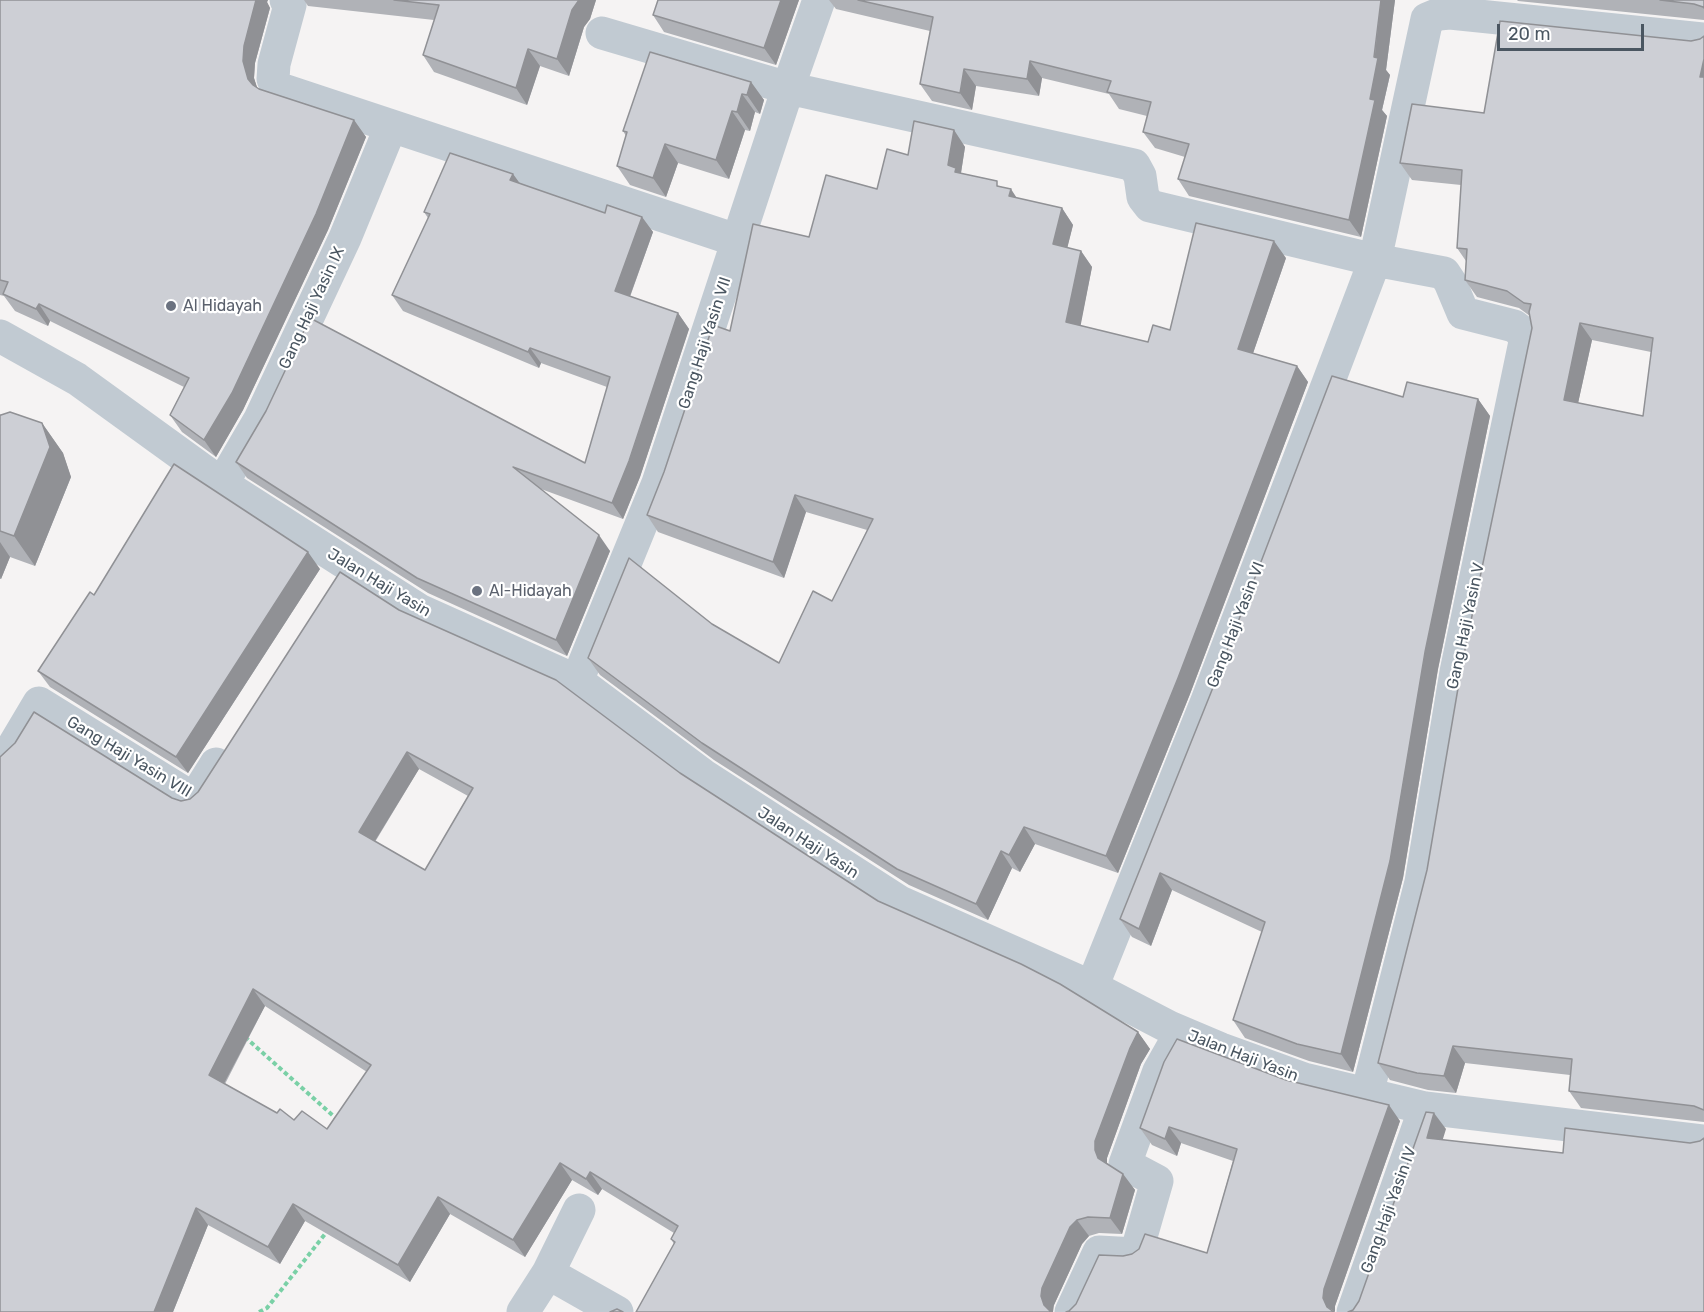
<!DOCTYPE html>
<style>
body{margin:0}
#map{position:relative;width:1704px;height:1312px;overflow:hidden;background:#f5f3f3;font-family:Rubik,sans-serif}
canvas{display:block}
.scale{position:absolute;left:1497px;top:24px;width:147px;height:27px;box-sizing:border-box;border:3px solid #4a5661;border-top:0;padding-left:8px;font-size:18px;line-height:21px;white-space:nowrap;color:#4a5661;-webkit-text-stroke:4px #fff;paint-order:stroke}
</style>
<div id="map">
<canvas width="1704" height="1312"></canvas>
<div class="scale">20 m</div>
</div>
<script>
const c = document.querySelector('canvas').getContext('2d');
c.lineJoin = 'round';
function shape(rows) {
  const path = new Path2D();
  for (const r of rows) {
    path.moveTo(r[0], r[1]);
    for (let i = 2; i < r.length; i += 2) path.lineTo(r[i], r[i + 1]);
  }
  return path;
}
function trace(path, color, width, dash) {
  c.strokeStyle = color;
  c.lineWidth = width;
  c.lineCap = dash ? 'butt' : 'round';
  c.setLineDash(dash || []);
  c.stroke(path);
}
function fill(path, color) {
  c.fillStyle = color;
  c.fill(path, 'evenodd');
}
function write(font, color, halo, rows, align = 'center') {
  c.font = font + ' Rubik,sans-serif';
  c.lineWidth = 4.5;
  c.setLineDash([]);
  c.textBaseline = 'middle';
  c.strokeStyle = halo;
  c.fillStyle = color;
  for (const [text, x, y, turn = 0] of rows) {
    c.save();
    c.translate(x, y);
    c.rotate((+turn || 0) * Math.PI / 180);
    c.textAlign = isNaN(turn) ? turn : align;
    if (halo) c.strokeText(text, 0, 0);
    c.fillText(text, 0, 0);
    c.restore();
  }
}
trace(shape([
 [245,1037,338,1120],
 [259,1312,267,1308,329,1229]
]), '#7ad0a6', 4, [4.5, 3]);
trace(shape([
 [286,0,290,5,274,64,273,79,277,88,739,241],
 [602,33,788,88,1134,165,1140,176,1143,197,1150,206,1375,260,1444,273,1450,282,1463,313,1514,326,1522,332,1525,342,1456,672,1421,882,1367,1094],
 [0,336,77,379,222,484,419,610,577,681,703,775,900,902,1092,987,1169,1027,1221,1049,1304,1079,1425,1108,1704,1141],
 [222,484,260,419,345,238,391,126],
 [577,681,658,483,788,88,819,0],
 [0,760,11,750,39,703,194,799,216,764],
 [1092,987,1207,701,1375,260,1427,19,1439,14,1450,13,1704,39],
 [548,1273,579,1210],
 [523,1312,548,1273,617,1312],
 [1071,1312,1099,1252,1136,1254,1157,1181,1125,1164,1159,1071,1181,1032],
 [1353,1312,1425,1108]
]), '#c1cad2', 33);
fill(shape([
 [0,0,268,0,267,2,270,8,255,63,254,78,257,88,354,120,366,137,328,230,243,410,216,457,182,432,170,415,184,387,50,321,48,326,15,311,4,296,0,295],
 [304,0,596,0,590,19,584,27,569,76,540,66,527,105,434,72,423,55,434,20,308,6],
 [658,0,799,0,776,65,664,32,653,15],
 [829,0,1395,0,1386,70,1390,75,1382,110,1387,116,1361,237,1189,196,1178,179,1185,157,1155,148,1143,132,1147,116,1119,109,1109,94,1042,78,1039,96,976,86,972,110,932,101,920,84,930,31,836,9],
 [1517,0,1704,0,1704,20,1518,1],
 [1704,36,1704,1122,1581,1108,1569,1091,1570,1075,1465,1063,1456,1093,1428,1090,1390,1080,1378,1063,1427,870,1532,328,1530,316,1519,308,1477,297,1465,280,1466,261,1457,248,1461,185,1412,180,1400,163,1484,113,1691,41,1700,39],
 [1592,340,1651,352,1643,416,1578,403],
 [751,82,764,100,760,114,755,112,750,131,745,130,729,179,678,163,666,197,630,185,617,166,626,136,623,131],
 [954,130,965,147,961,173,1002,187,1017,198,1062,208,1073,225,1067,248,1081,251,1092,267,1080,326,1148,342,1170,330,1286,258,1253,353,1297,366,1308,382,1190,694,1118,873,1035,844,1020,872,1012,868,988,920,909,885,714,760,600,675,588,658,712,624,779,663,832,601,867,530,806,512,784,578,658,532,647,515,730,331,809,237,877,189,908,155],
 [513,174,519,183,605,213,642,217,653,232,630,297,678,313,689,329,640,477,623,519,541,489,610,551,567,656,428,593,247,478,236,462,585,463,607,387,541,363,539,368,403,311,392,295,428,218,424,212],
 [1403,397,1478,399,1490,416,1438,669,1403,878,1353,1072,1309,1061,1245,1038,1233,1020,1262,932,1172,890,1151,946,1132,937,1120,919],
 [0,415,42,423,63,453,71,477,35,566,10,557,1,579,0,579],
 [320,569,188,773,50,687,38,671,94,595],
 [399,610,680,773,878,901,1138,1032,1150,1049,1141,1064,1107,1158,1107,1164,1123,1174,1135,1190,1122,1234,1099,1233,1089,1236,1082,1244,1054,1305,674,1244,671,1239,674,1233,602,1189,598,1195,572,1180,525,1257,450,1214,410,1282,305,1221,280,1264,208,1225,173,1312,172,798,181,801,190,799],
 [419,769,468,796,425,870,375,842],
 [265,1006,367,1072,327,1129,294,1120,277,1113,225,1084],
 [1286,1080,1400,1121,1335,1306,1069,1311,1123,1256,1207,1253,1233,1161,1181,1143,1177,1156,1152,1145,1140,1128]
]), '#b0b2b7');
fill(shape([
 [256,0,268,0,267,2,270,8,255,63,254,78,260,96,248,79,243,61,244,46],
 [579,0,596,0,590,19,584,27,569,76,557,59,572,10],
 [781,0,799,0,776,65,764,48],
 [1381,0,1395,0,1386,70,1390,75,1382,110,1387,116,1361,237,1349,220,1370,99],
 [528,49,540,66,527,105,516,88],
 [1704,59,1704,82,1700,77],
 [1030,61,1042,78,1039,96,1027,79],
 [964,69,976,86,972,110,960,93],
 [751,82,764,100,760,114,747,95],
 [742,94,755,112,750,131,737,112],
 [732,111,745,130,729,179,716,160],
 [354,120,366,137,328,230,243,410,216,457,204,440],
 [954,130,965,147,960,179,948,165],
 [665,144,678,163,666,197,653,178],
 [513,174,524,189,510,180],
 [1011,189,1022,206,1009,196],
 [1062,208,1073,225,1064,261,1053,244],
 [642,217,653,232,626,307,615,291],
 [1274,241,1286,258,1249,365,1238,349],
 [1081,251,1092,267,1078,339,1066,322],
 [39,304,50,321,48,326,36,309],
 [678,313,689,329,640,477,623,519,612,503],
 [1580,323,1592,340,1575,417,1564,400],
 [530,348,541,363,539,368,528,352],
 [1297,366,1308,382,1190,694,1118,873,1106,856],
 [1478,399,1490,416,1438,669,1403,878,1353,1072,1341,1054],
 [42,423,63,453,71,477,35,566,14,536],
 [795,495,806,512,784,578,773,562],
 [599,535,610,551,567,656,556,640],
 [0,542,10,557,1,579,0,577],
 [308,552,320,569,188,773,176,757],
 [407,752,419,769,370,849,359,832],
 [1024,827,1035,844,1020,872,1009,855],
 [1001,851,1012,868,988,920,976,904],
 [1160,873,1172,890,1151,946,1139,929],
 [253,989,265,1006,220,1091,209,1075],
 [1138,1032,1150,1049,1141,1064,1107,1158,1107,1167,1098,1158,1095,1150,1095,1141,1130,1048],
 [1453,1046,1465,1063,1456,1093,1444,1076],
 [1389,1105,1400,1121,1335,1306,1335,1312,1327,1307,1323,1298,1324,1289],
 [1434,1113,1446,1129,1438,1155,1427,1138],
 [1169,1127,1181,1143,1177,1156,1165,1139],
 [560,1163,572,1180,525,1257,513,1240],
 [590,1172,602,1189,598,1195,586,1179],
 [1123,1174,1135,1190,1122,1234,1110,1218],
 [438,1197,450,1214,410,1282,398,1265],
 [293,1204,305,1221,280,1264,268,1247],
 [196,1208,208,1225,173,1312,154,1312],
 [1077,1220,1089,1236,1082,1244,1054,1305,1053,1312,1048,1312,1044,1305,1041,1296,1042,1288,1070,1227]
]), '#909195');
const building = shape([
 [0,0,256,0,244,46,243,61,248,79,253,85,259,89,354,120,316,214,232,393,204,440,170,415,189,378,39,304,36,309,3,294,8,282,0,280,0,0],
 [394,0,579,0,572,10,557,59,528,49,516,88,423,55,439,5,394,0],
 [658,0,781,0,764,48,653,15,658,0],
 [858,0,1381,0,1374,57,1378,58,1370,99,1375,100,1349,220,1178,179,1189,144,1143,132,1151,102,1107,92,1111,81,1030,61,1027,79,964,69,960,93,920,84,933,17,858,0],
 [1660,0,1704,0,1704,8,1703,7,1694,4,1660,0],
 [1500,21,1691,41,1700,39,1704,36,1704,59,1700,77,1704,77,1704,1110,1694,1106,1569,1091,1572,1059,1453,1046,1444,1076,1417,1073,1378,1063,1427,870,1463,659,1532,328,1529,312,1531,304,1524,303,1507,291,1465,280,1467,249,1457,248,1462,170,1400,163,1412,104,1484,113,1500,21],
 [1580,323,1653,338,1643,416,1564,400,1580,323],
 [650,52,751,82,747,95,742,94,737,112,732,111,716,160,665,144,653,178,617,166,627,132,623,131,650,52],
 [914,121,954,130,948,165,956,168,955,172,997,181,997,186,1011,189,1009,196,1062,208,1053,244,1081,251,1066,322,1148,342,1153,325,1170,330,1196,223,1274,241,1238,349,1297,366,1178,678,1106,856,1024,827,1009,855,1001,851,976,904,897,869,702,743,588,658,629,558,712,624,779,663,813,591,832,601,873,519,795,495,773,562,647,515,664,472,713,325,730,331,753,224,809,237,826,175,877,189,887,149,908,155,914,121],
 [450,153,513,174,510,180,605,213,607,205,642,217,615,291,678,313,629,461,612,503,513,467,599,535,556,640,417,578,236,462,266,411,310,318,585,463,610,377,530,348,528,352,392,295,430,214,424,212,450,153],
 [1332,376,1403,397,1407,382,1478,399,1425,652,1390,861,1341,1054,1297,1044,1233,1020,1265,922,1160,873,1139,929,1120,919,1212,690,1332,376],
 [10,412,42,423,50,447,14,536,0,531,0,415,1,415,10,412],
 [174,464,308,552,176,757,38,671,90,592,94,595,174,464],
 [340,572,399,610,556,680,680,773,878,901,1021,964,1060,984,1138,1032,1130,1048,1095,1141,1095,1150,1098,1158,1123,1174,1110,1218,1088,1217,1077,1220,1070,1227,1042,1288,1041,1296,1044,1305,1051,1312,636,1312,675,1242,671,1239,678,1226,590,1172,586,1179,560,1163,513,1240,438,1197,398,1265,293,1204,268,1247,196,1208,154,1312,0,1312,0,757,15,743,34,712,172,798,181,801,190,799,198,792,340,572],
 [407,752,473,788,425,870,359,832,407,752],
 [253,989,371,1065,327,1129,302,1111,294,1120,280,1109,277,1113,209,1075,253,989],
 [1177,1039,1286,1080,1389,1105,1324,1289,1323,1298,1327,1307,1334,1312,1066,1312,1069,1311,1076,1304,1099,1255,1123,1256,1132,1254,1139,1249,1145,1234,1207,1253,1237,1149,1169,1127,1165,1139,1140,1128,1164,1062,1177,1039],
 [1426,1112,1434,1113,1427,1138,1563,1153,1565,1128,1690,1143,1700,1141,1704,1138,1704,1312,1348,1312,1353,1310,1359,1301,1426,1112],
 [617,1309,623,1312,610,1312,617,1309]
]);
fill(building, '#cdcfd5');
trace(building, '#909195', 1.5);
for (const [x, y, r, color] of [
 [171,306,6,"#6b7280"],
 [477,591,6,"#6b7280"]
]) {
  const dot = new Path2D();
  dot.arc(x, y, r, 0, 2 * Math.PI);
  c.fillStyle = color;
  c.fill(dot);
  trace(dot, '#fff', 2);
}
write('16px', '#5b616d', '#fff', [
 ["Al Hidayah",183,306],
 ["Al-Hidayah",489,591]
], 'left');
write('16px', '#4a5661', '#fff', [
 ["Gang Haji Yasin IX",312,308,-65],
 ["Gang Haji Yasin VII",705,343,-72],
 ["Jalan Haji Yasin",379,583,31],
 ["Gang Haji Yasin VI",1236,625,-69],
 ["Gang Haji Yasin V",1466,626,-78],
 ["Gang Haji Yasin VIII",129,757,31],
 ["Jalan Haji Yasin",808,843,33],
 ["Jalan Haji Yasin",1243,1056,21],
 ["Gang Haji Yasin IV",1389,1210,-70]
]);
</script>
